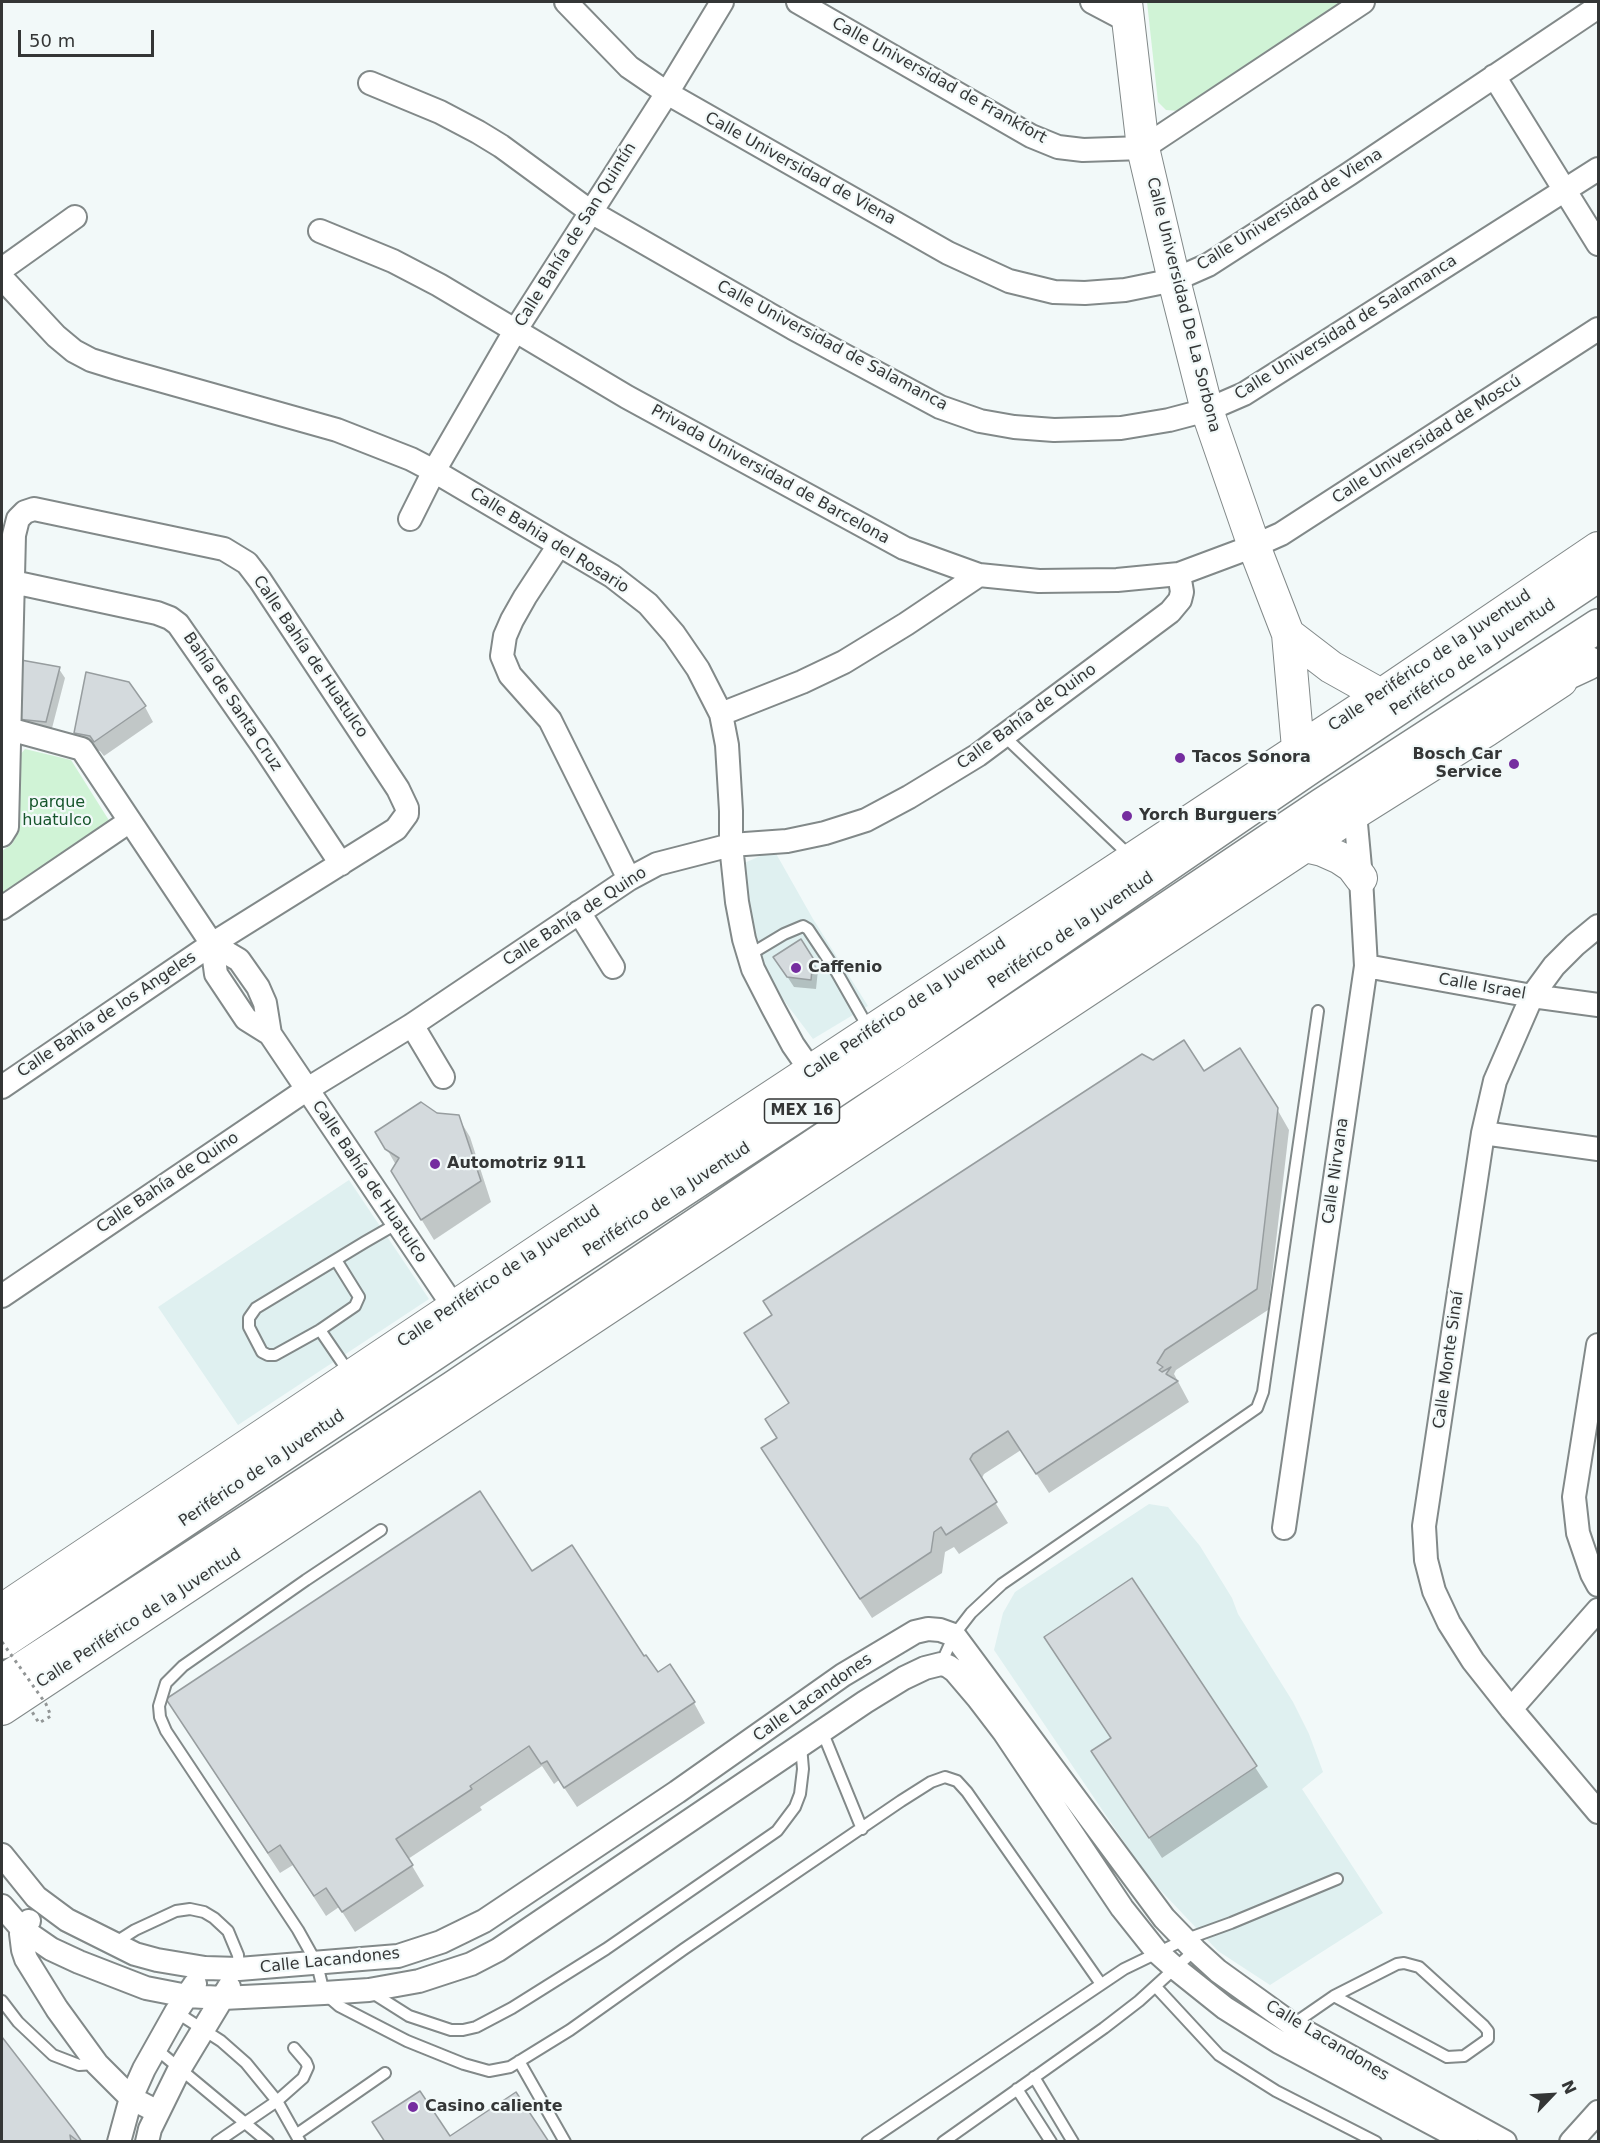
<!DOCTYPE html>
<meta charset="utf-8">
<style>
body{margin:0}
#map{position:relative;width:1600px;height:2143px;overflow:hidden;background:#f2f9f9;font-family:"DejaVu Sans",sans-serif}
canvas{display:block}
.frame{position:absolute;inset:0;border:3px solid #343636;pointer-events:none}
.north{position:absolute;left:1522px;top:2065px;width:60px;height:60px;-webkit-text-stroke:4px #f2f9f9;paint-order:stroke;rotate:65deg;font-size:16px;font-weight:700;line-height:24px;text-align:center;color:#343636}
.north::after{content:'';display:block;margin:auto;width:21px;height:27px;background:#343636;clip-path:polygon(50% 0,100% 100%,50% 72%,0 100%)}
.scale{position:absolute;left:18px;top:30px;width:136px;height:27px;box-sizing:border-box;border:3px solid #343636;border-top:0;padding-left:8px;font-size:18px;line-height:21px;white-space:nowrap;color:#343636;-webkit-text-stroke:4px #f2f9f9;paint-order:stroke}
</style>
<div id="map">
<canvas width="1600" height="2143"></canvas>
<div class="frame"></div>
<div class="north">N</div>
<div class="scale">50 m</div>
</div>
<script>
const c = document.querySelector('canvas').getContext('2d');
c.lineJoin = 'round';
function fill(path, color) {
  c.fillStyle = color;
  c.fill(path, 'evenodd');
}
function shape(rows) {
  const path = new Path2D();
  for (const r of rows) {
    path.moveTo(r[0], r[1]);
    for (let i = 2; i < r.length; i += 2) path.lineTo(r[i], r[i + 1]);
  }
  return path;
}
function trace(path, color, width, dash) {
  c.strokeStyle = color;
  c.lineWidth = width;
  c.lineCap = dash ? 'butt' : 'round';
  c.setLineDash(dash || []);
  c.stroke(path);
}
function write(font, color, halo, rows, align = 'center') {
  c.font = font + ' "DejaVu Sans",sans-serif';
  c.lineWidth = 4.5;
  c.setLineDash([]);
  c.textBaseline = 'middle';
  c.strokeStyle = halo;
  c.fillStyle = color;
  for (const [text, x, y, turn = 0] of rows) {
    c.save();
    c.translate(x, y);
    c.rotate((+turn || 0) * Math.PI / 180);
    c.textAlign = isNaN(turn) ? turn : align;
    if (halo) c.strokeText(text, 0, 0);
    c.fillText(text, 0, 0);
    c.restore();
  }
}
fill(shape([
 [774,850,813,919,868,1006,813,1039,763,973,748,920,742,864],
 [349,1180,429,1299,238,1425,158,1307],
 [1149,1504,1168,1507,1200,1546,1232,1598,1238,1614,1293,1702,1309,1734,1323,1772,1302,1789,1383,1913,1270,1985,1218,1951,1147,1876,994,1650,1003,1613,1015,1592]
]), '#dff0f0');
fill(shape([
 [1147,2,1345,2,1179,111,1166,110,1158,102],
 [25,749,71,760,110,822,2,897,2,851,12,844,17,834,19,756]
]), '#d0f3d6');
fill(shape([
 [59,669,65,678,51,732,24,728,19,718],
 [145,707,153,722,104,756,100,751,84,747,76,732],
 [812,959,818,970,816,989,794,987,781,967],
 [1153,1062,1204,1074,1277,1109,1289,1130,1268,1310,1176,1370,1174,1374,1189,1402,1049,1493,1021,1450,984,1474,981,1480,1008,1523,959,1554,954,1547,945,1552,942,1573,872,1618,775,1469,779,1439,790,1404],
 [437,1115,458,1117,470,1137,491,1202,434,1240,404,1191,396,1165,377,1132],
 [532,1573,644,1658,657,1674,694,1703,705,1723,577,1807,559,1780,554,1784,542,1766,480,1807,482,1810,408,1859,424,1886,355,1932,339,1907,326,1916,293,1865,280,1873,180,1720],
 [1132,1580,1268,1787,1162,1858,1093,1751,1112,1739,1046,1637],
 [2,2041,80,2142,2,2142]
]), '#0003');
const building = shape([
 [21,660,60,667,46,722,17,719,21,660],
 [86,672,129,682,146,706,94,742,90,736,74,733,86,672],
 [801,939,813,958,811,980,787,977,773,957,801,939],
 [1184,1040,1204,1071,1240,1048,1278,1108,1257,1289,1165,1350,1157,1363,1163,1367,1159,1370,1162,1372,1171,1367,1166,1374,1178,1381,1036,1474,1008,1431,973,1454,970,1459,997,1502,946,1535,941,1527,934,1532,931,1552,860,1599,761,1448,777,1438,765,1419,789,1403,744,1333,772,1315,763,1301,1142,1054,1153,1060,1184,1040],
 [421,1102,437,1113,459,1115,481,1181,421,1220,391,1171,399,1158,385,1149,375,1132,421,1102],
 [480,1491,532,1571,572,1545,644,1656,646,1655,658,1672,670,1664,695,1702,564,1788,547,1761,541,1764,529,1746,470,1786,472,1789,396,1839,413,1865,342,1912,326,1888,314,1896,280,1845,268,1853,166,1699,480,1491],
 [1132,1578,1257,1766,1149,1838,1091,1751,1111,1738,1044,1637,1132,1578],
 [2,2037,74,2130,82,2142,79,2142,70,2135,71,2142,2,2142,2,2037],
 [420,2091,450,2136,516,2092,549,2142,385,2142,372,2122,420,2091]
]);
fill(building, '#d4dadd');
trace(building, '#979d9f', 1.5);
const lane = shape([
 [1004,736,1130,856],
 [749,955,784,934,803,926,808,929,836,971,869,1029],
 [336,1260,359,1297,355,1306,320,1330,275,1355,268,1355,262,1352,249,1327,249,1318,256,1308,365,1242,398,1223],
 [320,1330,350,1374],
 [381,1530,306,1580,183,1666,166,1683,159,1706,160,1717,166,1731,298,1930,317,1964,324,1993,339,2006,407,2041,464,2064,489,2071,510,2067,570,2030,684,1949,901,1801,931,1782,945,1777,957,1781,967,1792,1101,1984],
 [941,1664,954,1635,971,1613,1002,1584,1257,1408,1263,1392,1318,1011],
 [822,1731,862,1829],
 [113,1944,135,1930,176,1911,190,1909,204,1912,214,1918,228,1931,238,1955,239,1969],
 [1156,1987,1219,2055,1276,2091,1376,2142],
 [371,1992,409,2016,451,2030,463,2030,476,2027,512,2008,606,1949,777,1831,795,1807,800,1794,803,1769,801,1746],
 [2,2001,18,2022,53,2055,79,2065,96,2064],
 [176,2012,221,2041,246,2063,277,2101,300,2142],
 [1292,2025,1334,1996,1397,1964,1404,1963,1419,1967,1484,2026,1488,2031,1488,2039,1464,2056,1447,2057,1334,1996],
 [155,2048,268,2142],
 [519,2061,565,2142],
 [1034,2077,1073,2142],
 [1017,2089,1051,2142],
 [297,2134,385,2073],
 [217,2142,277,2101,303,2078,308,2067,306,2062,294,2048],
 [867,2142,1124,1969,1184,1940,1231,1923,1337,1879],
 [943,2142,1104,2028,1139,2001,1195,1950]
]);
const street = shape([
 [566,2,629,67,667,93,948,253,1009,281,1054,292,1085,293,1125,290,1174,280,1208,265,1349,174,1598,7],
 [798,2,1031,136,1058,147,1083,150,1143,148,1363,2],
 [1092,2,1128,21],
 [1494,76,1598,244],
 [370,83,440,112,478,132,501,146,591,212,793,328,940,407,980,421,1014,427,1054,430,1121,428,1169,420,1207,410,1244,394,1598,169],
 [320,231,393,261,439,285,627,397,904,548,979,575,1039,581,1117,580,1179,574,1254,546,1281,534,1598,329],
 [2,269,75,217],
 [2,278,56,336,74,351,91,360,120,369,337,430,411,459,434,471,612,576,648,604,674,634,698,669,721,714,727,745,731,811,731,845,737,902,744,939,753,969,773,1008,793,1045,818,1081],
 [410,519,434,471,515,331,667,93,722,2],
 [559,545,525,597,512,620,505,636,502,656,510,675,550,720,629,879],
 [13,582,157,613,170,618,178,624,265,749,341,864],
 [721,714,802,682,844,662,906,624,979,575],
 [9,729,82,749,212,944,239,960,258,987,265,1003,270,1034],
 [2,835,7,827,14,535,18,519,25,512,34,509,224,549,247,563,260,580,398,789,407,808,407,814,396,829,212,944,2,1087],
 [2,908,130,821],
 [579,912,613,967],
 [1598,926,1575,945,1554,966,1532,996,1495,1081,1483,1133,1424,1526,1426,1560,1434,1591,1449,1623,1473,1661,1511,1709,1598,1812],
 [212,944,216,974,246,1019,270,1034,462,1319],
 [1366,966,1532,996,1598,1005],
 [412,1025,443,1077],
 [1483,1133,1598,1149],
 [2,1296,306,1090,412,1025,629,879,657,864,731,845,787,841,825,833,866,820,909,797,978,755,1170,612,1180,600,1182,592,1179,574],
 [1598,1345,1574,1497,1578,1533,1592,1574,1598,1585],
 [1284,1528,1366,966,1361,878,1355,813],
 [1511,1709,1598,1610],
 [2,1855,36,1897,67,1920,135,1954,157,1960,205,1968,239,1969,398,1956,441,1942,484,1921,677,1792,843,1675,915,1632,928,1629,940,1630,954,1635,1164,1918,1195,1950,1218,1971,1293,2025,1505,2142],
 [2,1906,22,1929,51,1949,79,1962,146,1988,187,1996,223,1998,324,1993,369,1990,419,1981,471,1964,498,1950,865,1702,904,1678,925,1668,941,1664,948,1666,955,1671,978,1698,1004,1732,1122,1908,1157,1952,1175,1968,1225,2008,1279,2042,1467,2142],
 [29,1921,22,1929,21,1934,23,1950,26,1959,57,2009,97,2064,131,2098,158,2112],
 [119,2142,131,2098,144,2069,176,2012,195,1984],
 [147,2142,150,2129,180,2068,229,1987],
 [1571,2142,1598,2112]
]);
const secondary = shape([
 [1126,2,1143,148,1174,280,1207,410,1254,546,1288,634,1298,748,1306,764],
 [1288,634,1331,667,1381,695,1389,709],
 [1305,846,1322,850,1340,858,1352,866,1361,878],
 [2,1610,557,1238,1381,695,1598,548],
 [2,1709,1355,813,1487,730,1561,681]
]);
const highway = shape([
 [1530,690,1588,663],
 [2,1642,469,1330,895,1051,1309,768,1598,575],
 [2,1682,453,1388,1322,805,1598,626]
]);
trace(lane, '#828989', 14);
trace(street, '#828989', 26);
trace(secondary, '#828989', 34);
trace(highway, '#828989', 36);
trace(lane, '#fff', 10);
trace(street, '#fff', 22);
trace(secondary, '#fff', 32);
trace(highway, '#fff', 33);
trace(shape([
 [2,1642,46,1704,51,1716,39,1723,31,1710]
]), '#929696', 3, [3, 4.5]);
for (const [x, y, r, color] of [
 [1180,758,6,"#752d9f"],
 [1514,764,6,"#752d9f"],
 [1127,816,6,"#752d9f"],
 [796,968,6,"#752d9f"],
 [435,1164,6,"#752d9f"],
 [413,2107,6,"#752d9f"]
]) {
  const dot = new Path2D();
  dot.arc(x, y, r, 0, 2 * Math.PI);
  c.fillStyle = color;
  c.fill(dot);
  trace(dot, '#f2f9f9', 2);
}
for (const [x, y, w] of [
 [802,1111,75]
]) {
  const box = new Path2D();
  box.roundRect(x - w / 2, y - 12, w, 24, 4.5);
  c.fillStyle = '#f2f9f9';
  c.fill(box);
  trace(box, '#343636', 1.5);
}
write('bold 15px', '#343636', null, [
 ["MEX 16",802,1111]
]);
write('16px', '#343636', '#f2f9f9', [
 ["Calle Universidad de Frankfort",939,81,29],
 ["Calle Universidad de Viena",800,169,29],
 ["Calle Universidad de Viena",1290,210,-32],
 ["Calle Bahía de San Quintín",576,235,-58],
 ["Calle Universidad De La Sorbona",1183,305,76],
 ["Calle Universidad de Salamanca",1346,328,-32],
 ["Calle Universidad de Salamanca",832,346,28],
 ["Calle Universidad de Moscú",1427,440,-33],
 ["Privada Universidad de Barcelona",770,475,29],
 ["Calle Bahia del Rosario",549,541,32],
 ["Calle Bahía de Huatulco",310,657,56],
 ["Periférico de la Juventud",1473,658,-34],
 ["Calle Periférico de la Juventud",1430,661,-34],
 ["Bahía de Santa Cruz",232,702,56],
 ["Calle Bahía de Quino",1027,717,-36],
 ["Calle Bahía de Quino",575,917,-33],
 ["Periférico de la Juventud",1071,931,-34],
 ["Calle Israel",1482,987,10],
 ["Calle Periférico de la Juventud",905,1009,-34],
 ["Calle Bahía de los Angeles",107,1015,-34],
 ["Calle Nirvana",1336,1171,-82],
 ["Calle Bahía de Huatulco",369,1182,56],
 ["Calle Bahía de Quino",168,1183,-34],
 ["Periférico de la Juventud",667,1200,-33],
 ["Calle Periférico de la Juventud",499,1277,-34],
 ["Calle Monte Sinaí",1449,1360,-82],
 ["Periférico de la Juventud",262,1469,-34],
 ["Calle Periférico de la Juventud",139,1619,-33],
 ["Calle Lacandones",813,1698,-35],
 ["Calle Lacandones",330,1961,-6],
 ["Calle Lacandones",1327,2041,31]
]);
write('bold 16px', '#343636', '#f2f9f9', [
 ["Bosch Car",1502,755,"right"],
 ["Service",1502,773,"right"],
 ["Tacos Sonora",1192,758],
 ["Yorch Burguers",1139,816],
 ["Caffenio",808,968],
 ["Automotriz 911",447,1164],
 ["Casino caliente",425,2107]
], 'left');
write('16px', '#15552b', '#f2f9f9', [
 ["parque",57,803],
 ["huatulco",57,821]
]);
</script>
